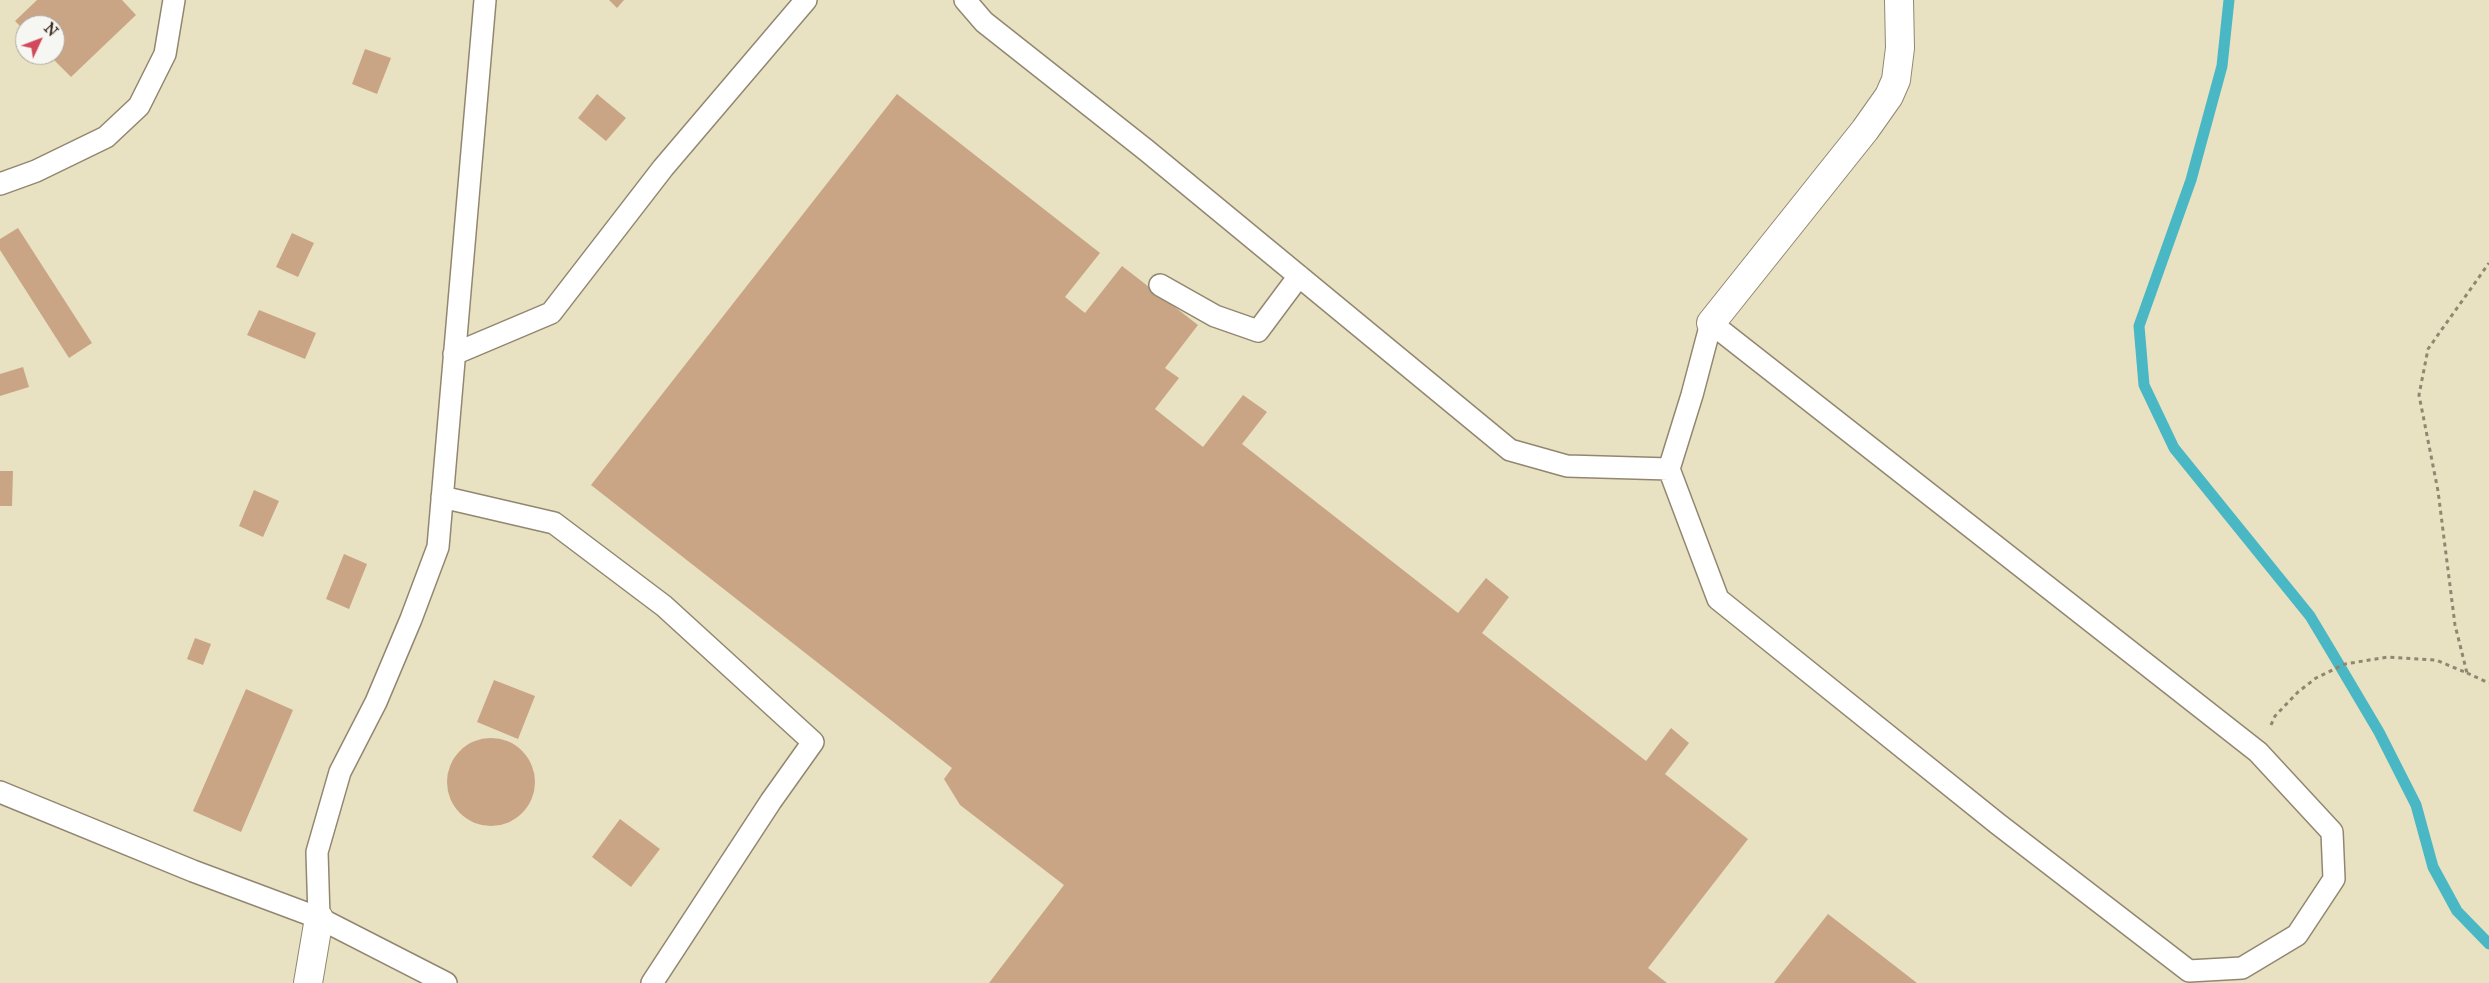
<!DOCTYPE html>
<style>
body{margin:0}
#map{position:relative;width:2489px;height:983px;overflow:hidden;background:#e8e2c2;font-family:"IM FELL Great Primer",serif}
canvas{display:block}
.north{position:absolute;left:15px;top:15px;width:50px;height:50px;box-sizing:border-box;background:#f6f6f2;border:1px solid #aba49d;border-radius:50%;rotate:47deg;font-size:14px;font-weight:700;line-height:20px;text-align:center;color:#3b2a1e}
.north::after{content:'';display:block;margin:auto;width:18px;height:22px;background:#d1495b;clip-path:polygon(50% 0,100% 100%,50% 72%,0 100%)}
</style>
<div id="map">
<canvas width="2489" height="983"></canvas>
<div class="north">N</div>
</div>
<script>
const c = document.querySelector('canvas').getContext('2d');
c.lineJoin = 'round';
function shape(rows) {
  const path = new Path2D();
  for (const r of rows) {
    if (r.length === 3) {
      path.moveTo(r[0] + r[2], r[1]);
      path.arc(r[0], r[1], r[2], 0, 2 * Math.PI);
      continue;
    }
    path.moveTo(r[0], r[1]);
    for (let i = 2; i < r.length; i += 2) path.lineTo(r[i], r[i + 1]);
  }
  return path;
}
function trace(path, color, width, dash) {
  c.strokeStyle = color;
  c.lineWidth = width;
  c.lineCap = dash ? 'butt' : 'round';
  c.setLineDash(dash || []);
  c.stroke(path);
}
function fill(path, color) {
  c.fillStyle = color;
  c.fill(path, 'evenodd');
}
trace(shape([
 [2229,0,2222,66,2191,180,2139,326,2144,385,2174,448,2310,616,2331,651,2379,732,2416,805,2433,867,2457,911,2489,944]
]), '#49b7c4', 11);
fill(shape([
 [37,0,122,0,136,15,71,77,49,55,55,55,55,25,25,25,25,31,15,21],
 [609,0,624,0,617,8],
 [365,49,391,58,377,94,352,84],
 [597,94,626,118,606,141,578,118],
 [897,94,1100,253,1065,297,1085,313,1122,266,1198,325,1165,368,1179,378,1155,409,1203,447,1243,395,1267,412,1242,444,1458,613,1486,578,1509,597,1482,633,1646,761,1671,728,1689,743,1665,774,1748,839,1648,968,1667,983,989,983,1064,885,960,805,944,779,952,768,591,485],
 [18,228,92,343,69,358,0,250,0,239],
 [292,233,314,243,298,277,276,267],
 [259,310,316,333,305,359,247,335],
 [23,367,29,387,0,396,0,374],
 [0,471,13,471,12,506,0,506],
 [254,490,279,501,263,537,239,526],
 [344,554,367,564,349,609,326,599],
 [195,638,211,644,203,665,187,659],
 [494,680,535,696,518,739,477,722],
 [246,689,293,710,241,832,193,811],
 [491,782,44],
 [620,819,660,849,631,887,592,857],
 [1828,914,1917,983,1774,983]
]), '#c9a585');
const service = shape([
 [965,0,984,22,1146,150,1510,450,1567,466,1669,469],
 [0,184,36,171,106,137,139,106,165,54,174,0],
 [1160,285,1215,316,1258,331,1299,276],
 [1711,323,2258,752,2332,832,2334,879,2297,935,2242,968,2189,971,1998,824,1718,599,1669,469,1692,395,1711,323],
 [454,354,551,313,663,168,806,0],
 [442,497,554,523,664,606,813,742,771,801,652,983],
 [0,792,193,871,319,918,446,983],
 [319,918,317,852,340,772,376,702,411,619,438,547,485,0]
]);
const minor = shape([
 [1711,323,1865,130,1889,96,1896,80,1900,48,1899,0],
 [308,983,319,918]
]);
trace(service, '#928670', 24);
trace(minor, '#928670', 30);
trace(shape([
 [2467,673,2489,683],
 [2271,725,2275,716,2298,692,2316,678,2345,664,2388,657,2436,660,2467,673,2455,625,2438,491,2419,395,2428,349,2489,263]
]), '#928670', 3, [4, 4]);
trace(service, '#fff', 21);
trace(minor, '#fff', 28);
</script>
